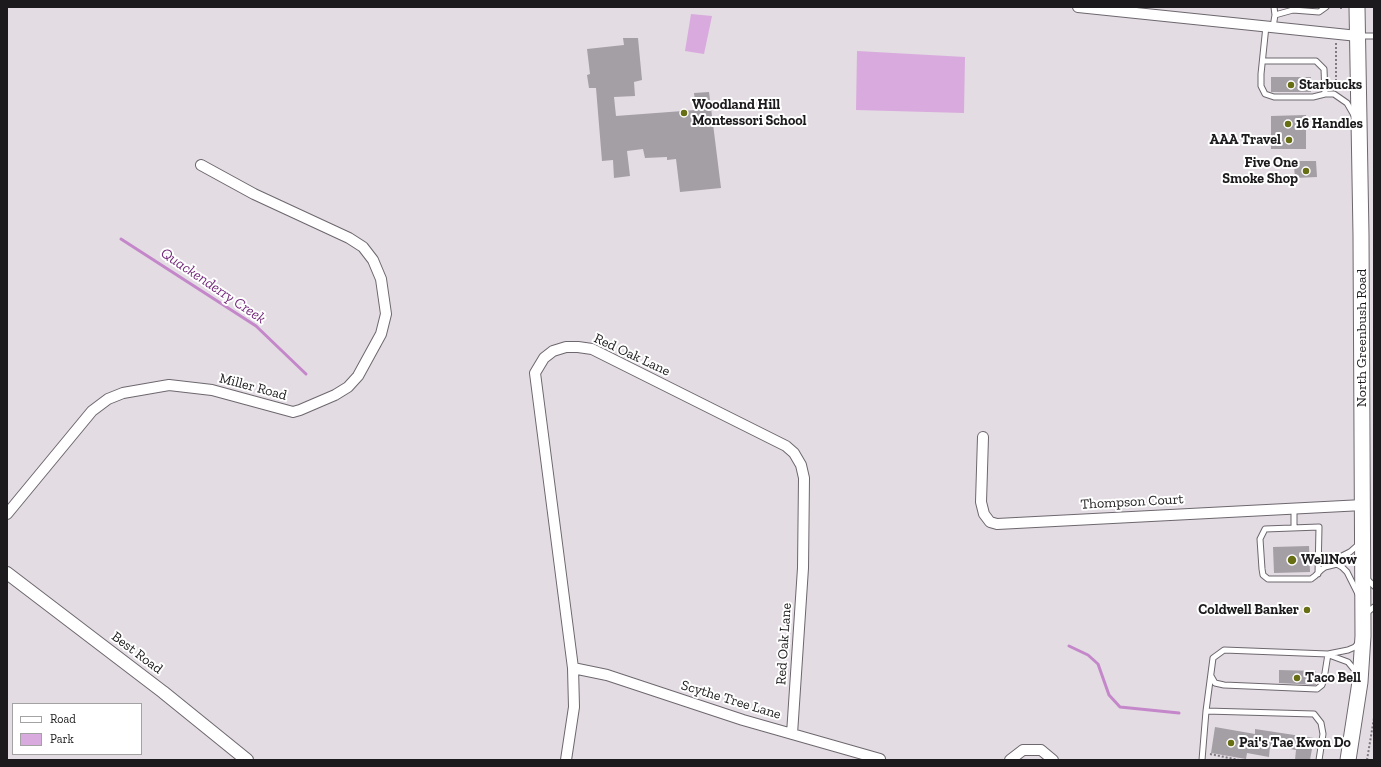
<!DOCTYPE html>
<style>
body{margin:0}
#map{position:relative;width:1381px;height:767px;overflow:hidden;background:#e3dce3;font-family:"Zilla Slab",serif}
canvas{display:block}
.frame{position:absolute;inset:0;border:8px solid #1c1a1c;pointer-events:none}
.legend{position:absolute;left:12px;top:703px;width:130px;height:52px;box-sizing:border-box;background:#fff;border:1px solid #a4a3a4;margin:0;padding:5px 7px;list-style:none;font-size:12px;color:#1c1a1c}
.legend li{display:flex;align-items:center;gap:8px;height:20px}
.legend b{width:20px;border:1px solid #a4a3a4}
</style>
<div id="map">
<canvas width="1381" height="767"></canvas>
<div class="frame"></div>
<ul class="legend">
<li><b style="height:5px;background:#fff"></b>Road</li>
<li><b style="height:11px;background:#d9aadd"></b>Park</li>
</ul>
</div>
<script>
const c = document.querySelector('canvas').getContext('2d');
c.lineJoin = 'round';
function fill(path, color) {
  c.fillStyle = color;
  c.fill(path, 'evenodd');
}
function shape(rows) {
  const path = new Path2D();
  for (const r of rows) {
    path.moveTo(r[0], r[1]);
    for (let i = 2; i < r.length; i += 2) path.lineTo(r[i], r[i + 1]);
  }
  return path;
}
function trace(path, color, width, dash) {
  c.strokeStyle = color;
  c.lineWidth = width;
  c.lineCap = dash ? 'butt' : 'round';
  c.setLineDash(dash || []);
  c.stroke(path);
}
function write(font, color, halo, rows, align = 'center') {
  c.font = font + ' "Zilla Slab",serif';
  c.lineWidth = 4;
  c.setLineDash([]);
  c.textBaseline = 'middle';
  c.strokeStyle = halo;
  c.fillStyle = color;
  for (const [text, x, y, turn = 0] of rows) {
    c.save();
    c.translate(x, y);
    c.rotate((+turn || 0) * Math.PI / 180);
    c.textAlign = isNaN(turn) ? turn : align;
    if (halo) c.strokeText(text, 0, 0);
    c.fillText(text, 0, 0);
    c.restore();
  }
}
fill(shape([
 [691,14,712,16,704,54,685,51],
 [857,51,965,57,964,113,856,110]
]), '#d9aadd');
trace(shape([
 [121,239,256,326,306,374],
 [1069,646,1088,655,1098,664,1109,695,1120,707,1179,713]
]), '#c487ca', 3);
fill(shape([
 [623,38,638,38,642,80,634,82,635,96,614,97,616,116,696,110,694,93,709,92,721,188,680,192,676,159,667,160,667,157,645,158,643,149,627,151,630,176,614,178,613,160,602,161,596,88,589,88,587,75,590,74,587,49,624,45],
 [1271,77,1311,77,1311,92,1271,92],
 [1306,115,1306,149,1271,149,1271,116],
 [1299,161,1316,161,1317,177,1295,178,1294,166,1299,165],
 [1309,546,1310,572,1274,573,1273,547],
 [1279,670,1316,671,1316,685,1279,683],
 [1215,727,1255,734,1255,729,1314,738,1310,760,1295,760,1296,750,1270,746,1269,757,1247,753,1246,759,1211,753]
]), '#a49ea5');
const service = shape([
 [1275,15,1293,10,1319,12,1326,7],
 [1266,26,1261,74,1261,86,1265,94,1274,97,1313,97,1325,94,1334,94,1347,103,1355,117],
 [1273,27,1275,15,1274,7],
 [1359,36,1374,36],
 [1264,61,1316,61,1324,69,1325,94],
 [1294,508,1294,528],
 [1319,558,1331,560,1340,557,1350,552,1359,544],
 [1318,574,1319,527,1265,529,1260,539,1262,569,1263,575,1268,579,1311,579,1315,576,1321,570,1325,567,1337,564,1342,567,1347,572,1358,594],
 [1366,578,1374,586],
 [1365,614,1374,607],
 [1329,655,1348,662,1357,673],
 [1211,676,1215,683,1224,685,1317,689,1322,685,1324,679,1328,654],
 [1206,711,1213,658,1224,650,1328,654,1348,650,1355,647,1359,642],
 [1202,760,1206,711,1314,714,1321,723,1323,734,1319,760]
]);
const minor = shape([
 [1078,7,1358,36],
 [983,437,981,502,984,514,990,522,997,524,1363,505],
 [7,514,92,411,108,399,123,393,169,385,212,390,293,412,300,410,335,395,348,387,358,376,381,334,386,314,381,279,373,260,363,247,349,238,254,194,201,165],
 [573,668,607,675,743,720,880,759],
 [566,760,574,707,573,668,535,373,544,358,553,351,566,347,578,347,592,349,786,446,794,453,801,465,804,478,803,568,792,734],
 [1010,760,1023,750,1041,750,1053,760]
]);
const tertiary = shape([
 [7,573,163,692,247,760]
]);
const primary = shape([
 [1348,760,1360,682,1363,636,1361,235,1357,7]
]);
trace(service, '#6d676e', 7);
trace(minor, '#6d676e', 12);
trace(tertiary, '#6d676e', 14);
trace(primary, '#6d676e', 17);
trace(shape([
 [1341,7,1341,9],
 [1336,43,1336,86],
 [1210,754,1239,760],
 [1367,760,1374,718]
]), '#7f7b7f', 2, [2, 2]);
trace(service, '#fff', 5);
trace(minor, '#fff', 10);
trace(tertiary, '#fff', 12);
trace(primary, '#fff', 15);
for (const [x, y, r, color] of [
 [1291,85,4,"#676e13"],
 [684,113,4,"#676e13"],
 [1288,124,4,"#676e13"],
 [1289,140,4,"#676e13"],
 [1306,171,4,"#676e13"],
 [1292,560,5,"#676e13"],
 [1307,610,4,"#676e13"],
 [1297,678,4,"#676e13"],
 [1231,743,4,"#676e13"]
]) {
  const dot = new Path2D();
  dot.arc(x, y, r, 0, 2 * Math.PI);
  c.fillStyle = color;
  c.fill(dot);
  trace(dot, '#fff', 1.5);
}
write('bold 14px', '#1c1a1c', '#fff', [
 ["Starbucks",1299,85],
 ["Woodland Hill",692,105],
 ["Montessori School",692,121],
 ["16 Handles",1296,124],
 ["AAA Travel",1281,140,"right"],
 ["Five One",1298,163,"right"],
 ["Smoke Shop",1298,179,"right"],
 ["WellNow",1301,560],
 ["Coldwell Banker",1299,610,"right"],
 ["Taco Bell",1305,678],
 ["Pai's Tae Kwon Do",1239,743]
], 'left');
write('14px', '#1c1a1c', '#fff', [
 ["North Greenbush Road",1362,338,-90],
 ["Red Oak Lane",632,355,25],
 ["Miller Road",253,387,15],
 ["Thompson Court",1132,502,-3],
 ["Red Oak Lane",784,644,-86],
 ["Best Road",137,653,37],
 ["Scythe Tree Lane",731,700,17]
]);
write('italic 15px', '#752b7c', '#fff', [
 ["Quackenderry Creek",213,286,34]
]);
</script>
